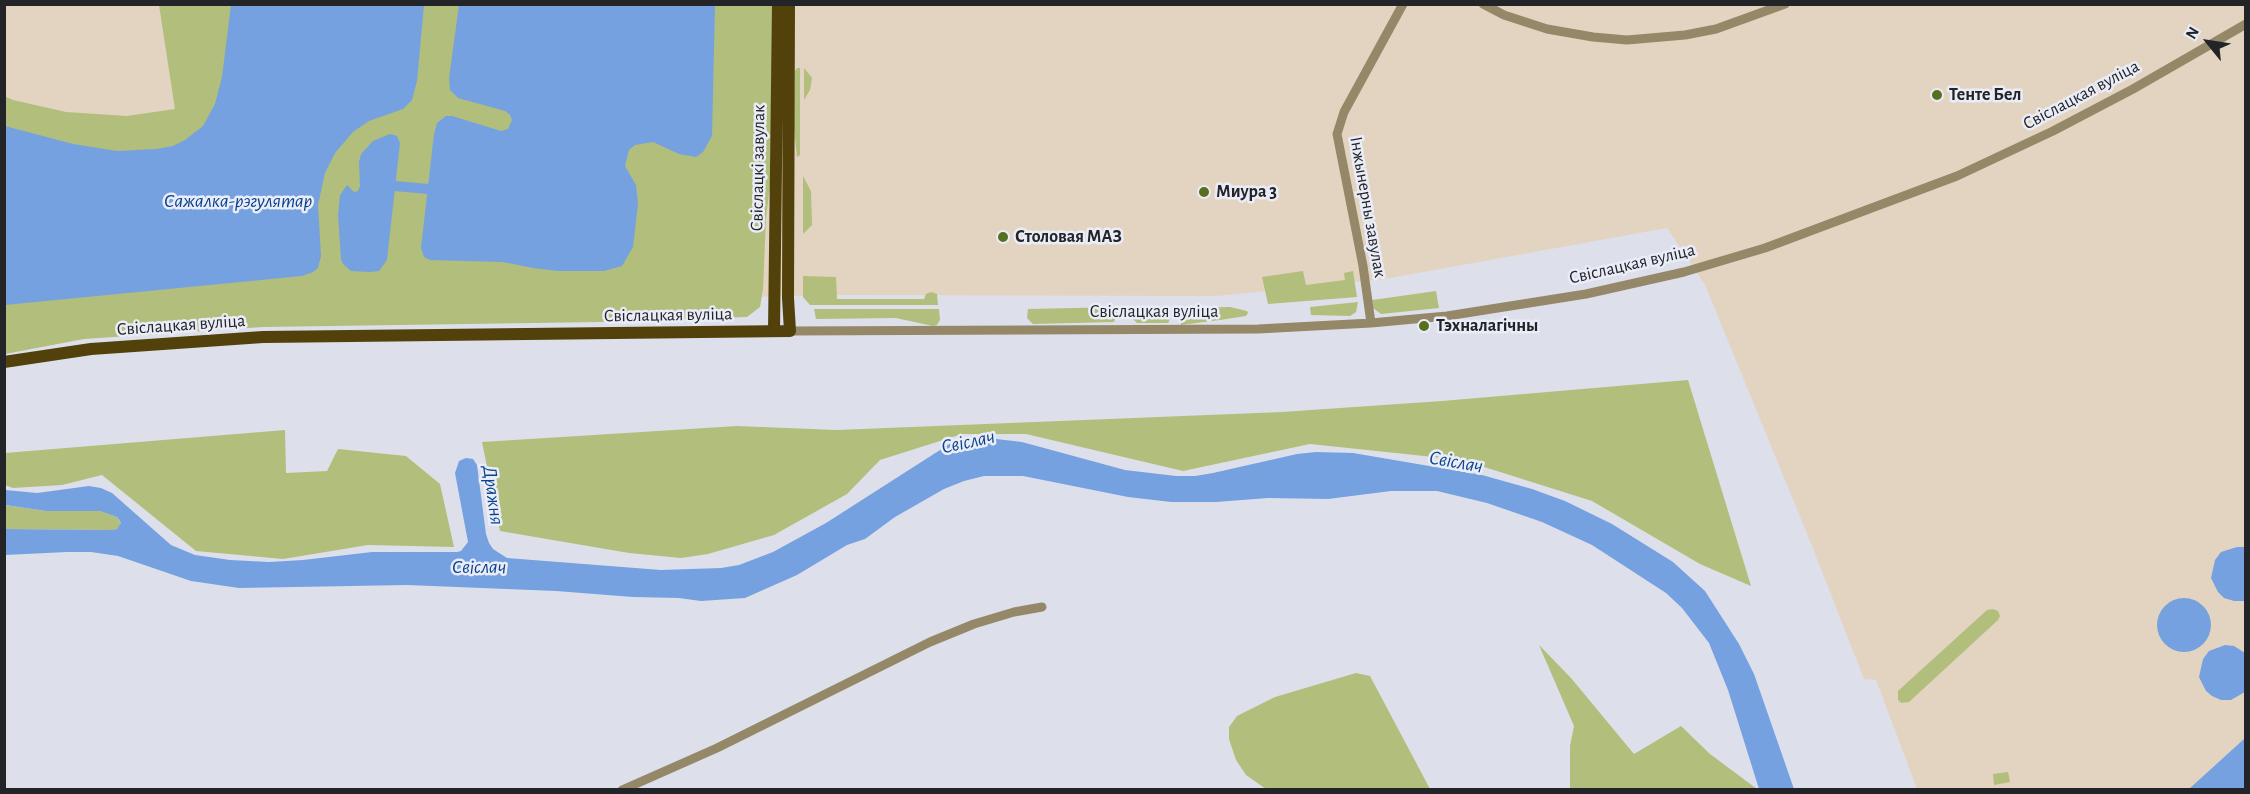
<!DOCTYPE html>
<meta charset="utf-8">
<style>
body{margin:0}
#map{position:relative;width:2250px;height:794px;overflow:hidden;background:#dde0ea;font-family:"Alegreya Sans",sans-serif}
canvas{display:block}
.frame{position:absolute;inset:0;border:6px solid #232428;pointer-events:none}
.north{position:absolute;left:2178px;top:12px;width:60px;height:60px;-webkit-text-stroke:4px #eaedf7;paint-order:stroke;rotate:300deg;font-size:16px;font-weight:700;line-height:24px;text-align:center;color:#232428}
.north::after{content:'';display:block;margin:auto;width:21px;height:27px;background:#232428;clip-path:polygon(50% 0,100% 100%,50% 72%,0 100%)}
</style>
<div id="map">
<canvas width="2250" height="794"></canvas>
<div class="frame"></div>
<div class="north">N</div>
</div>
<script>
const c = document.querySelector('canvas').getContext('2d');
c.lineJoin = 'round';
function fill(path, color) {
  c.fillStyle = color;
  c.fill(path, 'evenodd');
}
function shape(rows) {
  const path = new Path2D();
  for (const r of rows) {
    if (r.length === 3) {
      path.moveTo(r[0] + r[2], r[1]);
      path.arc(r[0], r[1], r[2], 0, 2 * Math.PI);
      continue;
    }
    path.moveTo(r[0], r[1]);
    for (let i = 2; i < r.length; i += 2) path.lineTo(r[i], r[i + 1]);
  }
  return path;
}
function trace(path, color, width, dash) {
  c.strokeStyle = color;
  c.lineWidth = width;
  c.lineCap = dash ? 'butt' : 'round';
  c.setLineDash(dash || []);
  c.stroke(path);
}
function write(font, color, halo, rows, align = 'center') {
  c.font = font + ' "Alegreya Sans",sans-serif';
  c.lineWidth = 5;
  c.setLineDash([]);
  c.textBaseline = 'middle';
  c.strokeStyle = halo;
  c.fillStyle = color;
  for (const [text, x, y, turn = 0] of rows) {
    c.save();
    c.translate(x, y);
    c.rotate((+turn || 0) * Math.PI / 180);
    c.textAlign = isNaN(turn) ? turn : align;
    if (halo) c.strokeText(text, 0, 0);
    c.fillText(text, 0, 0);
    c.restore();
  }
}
fill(shape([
 [5,5,2245,5,2245,789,1917,789,1876,680,1864,679,1810,541,1705,285,1667,228,1385,279,1217,296,830,295,709,298,5,326]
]), '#e2d4c1');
fill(shape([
 [159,5,773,5,770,187,766,217,763,289,760,307,747,317,601,322,263,327,84,339,5,354,4,96,13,100,66,112,127,116,175,109],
 [797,68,800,68,800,155,797,157,794,127,795,71],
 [804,68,812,78,810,90,804,100],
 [803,176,811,191,812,225,803,234],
 [1303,271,1306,285,1345,280,1344,273,1353,271,1357,297,1268,304,1262,277],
 [803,276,836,277,837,299,924,299,926,294,931,292,937,294,938,305,810,305,803,297],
 [1436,291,1439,308,1381,314,1373,308,1372,300],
 [1358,302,1356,312,1350,316,1311,315,1310,307],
 [1120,307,1114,322,1033,324,1027,318,1028,309],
 [1170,307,1169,322,1167,323,1137,323,1130,316,1129,308],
 [1230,307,1247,311,1248,313,1246,316,1227,319,1181,325,1179,308],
 [814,309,939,309,940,320,937,325,933,326,896,318,816,319],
 [1688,380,1751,586,1700,564,1592,501,1462,460,1310,444,1183,471,1026,434,962,434,880,460,847,494,774,535,708,554,681,558,629,553,500,531,482,442,737,426,837,430,1282,412,1442,401],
 [285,430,286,473,327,471,338,449,406,456,440,484,454,547,368,545,283,559,196,551,102,475,62,485,13,488,5,485,5,453],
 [4,505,46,511,100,511,117,517,121,524,117,529,112,530,5,529],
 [1993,609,1998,611,2000,616,1998,620,1909,702,1901,703,1898,700,1898,691,1987,610],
 [1539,645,1571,678,1634,754,1681,726,1710,754,1757,789,1570,789,1570,746,1574,726],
 [1356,673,1370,676,1430,789,1266,789,1246,775,1236,760,1229,739,1229,727,1237,716,1275,697],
 [2008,772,2010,782,1994,785,1993,774]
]), '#b2be7b');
fill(shape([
 [231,5,424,5,417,81,412,100,403,109,369,121,353,132,335,153,325,173,318,205,321,256,318,268,313,272,302,276,5,305,5,126,73,144,117,151,156,149,173,146,185,140,203,126,215,104,222,77],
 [459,5,715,5,712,136,703,152,696,157,679,154,653,142,635,145,629,150,625,166,636,185,638,204,633,247,622,266,604,271,558,271,533,268,503,262,430,260,424,257,421,248,434,134,437,123,446,116,452,116,501,131,508,129,512,120,510,115,505,111,458,98,450,90,449,78],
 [390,134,397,136,400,143,387,260,379,271,370,272,351,271,343,264,341,259,338,215,340,195,347,185,354,192,358,191,360,186,359,162,361,154,373,141],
 [979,437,1022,442,1125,470,1176,476,1195,476,1213,473,1297,454,1316,452,1353,453,1482,475,1532,489,1565,501,1612,524,1673,562,1705,591,1739,644,1754,674,1794,789,1759,789,1728,690,1709,643,1682,608,1666,593,1592,545,1542,522,1487,503,1437,491,1391,491,1328,499,1268,498,1216,502,1171,502,1128,497,1023,476,984,476,964,481,944,489,895,517,865,539,847,545,797,575,745,598,701,601,679,598,633,597,556,591,407,585,239,588,191,581,118,556,91,552,67,552,5,555,5,529,112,530,117,529,121,523,117,517,100,511,46,511,5,505,5,490,37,493,89,486,101,488,112,493,171,545,195,555,230,560,269,562,303,560,372,552,457,552,461,551,468,542,455,473,459,461,466,458,473,459,477,465,486,534,489,543,493,549,507,558,661,570,721,568,739,565,773,552,826,523,951,443],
 [2237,547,2245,547,2246,600,2244,601,2234,601,2224,598,2218,592,2211,578,2215,560,2221,552],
 [2184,625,27],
 [2225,645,2234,646,2245,653,2245,692,2231,700,2221,700,2212,696,2206,691,2199,677,2203,659,2209,651],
 [2244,739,2245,789,2189,789]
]), '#75a1e1');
trace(shape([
 [395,186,428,189]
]), '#75a1e1', 10);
trace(shape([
 [1483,4,1504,15,1547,29,1593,37,1627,40,1685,35,1716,29,1785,4],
 [1371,323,1363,266,1337,134,1344,112,1403,4],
 [790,331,1258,329,1371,323,1447,316,1586,294,1684,272,1765,248,1957,176,2053,131,2133,89,2246,24],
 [622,790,717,748,930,642,974,624,1014,612,1042,607]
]), '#948868', 9);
trace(shape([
 [774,331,778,4],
 [4,362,91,349,263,337,790,331,788,298,789,4]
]), '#52410b', 12);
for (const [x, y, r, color] of [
 [1937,95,6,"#586f20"],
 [1204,192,6,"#586f20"],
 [1003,237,6,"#586f20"],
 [1424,326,6,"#586f20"]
]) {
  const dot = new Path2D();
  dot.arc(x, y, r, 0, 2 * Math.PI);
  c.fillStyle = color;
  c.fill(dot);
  trace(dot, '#eaedf7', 2);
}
write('bold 18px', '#232428', '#eaedf7', [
 ["Тенте Бел",1949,95],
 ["Миура 3",1216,192],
 ["Столовая МАЗ",1015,237],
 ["Тэхналагічны",1436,326]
], 'left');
write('18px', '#232428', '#eaedf7', [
 ["Свіслацкая вуліца",2081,95,-28],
 ["Свіслацкі завулак",758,168,-89],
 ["Інжынерны завулак",1368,207,80],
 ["Свіслацкая вуліца",1632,264,-13],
 ["Свіслацкая вуліца",1154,312],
 ["Свіслацкая вуліца",668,315,-1],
 ["Свіслацкая вуліца",181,325,-4]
]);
write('italic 20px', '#09428c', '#eaedf7', [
 ["Сажалка-рэгулятар",238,201],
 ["Свіслач",968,442,-12],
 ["Свіслач",1456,462,10],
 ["Дражня",493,495,82],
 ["Свіслач",479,567]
]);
</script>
